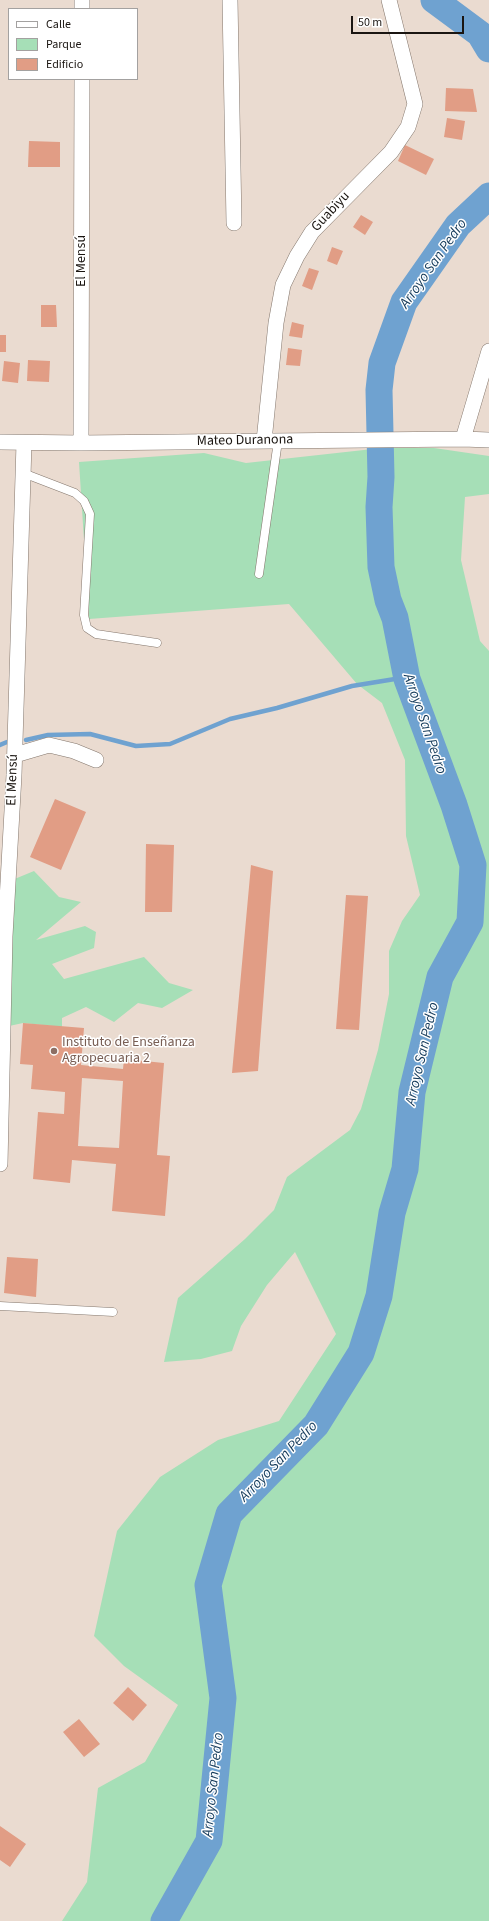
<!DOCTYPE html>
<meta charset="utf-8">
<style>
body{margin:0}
#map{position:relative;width:489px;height:1921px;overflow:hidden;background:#eadbd0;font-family:"Source Sans 3",sans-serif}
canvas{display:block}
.legend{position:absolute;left:8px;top:8px;width:130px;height:72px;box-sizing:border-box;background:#fff;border:1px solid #a3a1a0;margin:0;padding:5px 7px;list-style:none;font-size:12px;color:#1a1511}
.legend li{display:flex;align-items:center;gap:8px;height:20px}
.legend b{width:20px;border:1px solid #a3a1a0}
.scale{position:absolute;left:351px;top:16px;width:113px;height:18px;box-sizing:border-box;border:2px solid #1a1511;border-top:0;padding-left:5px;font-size:12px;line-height:14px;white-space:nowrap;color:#1a1511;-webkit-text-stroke:3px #fff;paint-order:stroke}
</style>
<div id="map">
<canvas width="489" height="1921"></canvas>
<ul class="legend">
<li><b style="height:5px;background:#fff"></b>Calle</li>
<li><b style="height:11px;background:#a6dfb7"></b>Parque</li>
<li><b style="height:11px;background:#e19d85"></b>Edificio</li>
</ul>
<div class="scale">50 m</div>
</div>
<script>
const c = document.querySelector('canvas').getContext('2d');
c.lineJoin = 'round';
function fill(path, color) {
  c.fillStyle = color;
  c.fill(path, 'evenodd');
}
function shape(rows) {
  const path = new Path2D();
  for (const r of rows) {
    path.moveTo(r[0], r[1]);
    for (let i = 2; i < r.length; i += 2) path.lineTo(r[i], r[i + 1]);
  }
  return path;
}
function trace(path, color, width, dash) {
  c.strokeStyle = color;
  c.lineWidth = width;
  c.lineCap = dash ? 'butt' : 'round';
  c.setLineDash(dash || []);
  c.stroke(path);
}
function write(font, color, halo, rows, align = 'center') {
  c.font = font + ' "Source Sans 3",sans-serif';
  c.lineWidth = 3;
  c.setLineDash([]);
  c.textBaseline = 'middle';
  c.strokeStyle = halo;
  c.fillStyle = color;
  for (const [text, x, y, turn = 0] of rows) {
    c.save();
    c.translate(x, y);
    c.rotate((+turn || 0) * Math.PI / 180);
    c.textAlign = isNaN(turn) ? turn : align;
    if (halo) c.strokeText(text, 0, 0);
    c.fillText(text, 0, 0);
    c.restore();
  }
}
fill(shape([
 [382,448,434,448,489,456,489,494,465,497,461,560,480,641,489,651,489,1921,62,1921,87,1882,98,1788,145,1762,178,1705,124,1666,94,1636,117,1531,160,1477,218,1440,279,1421,336,1334,295,1252,267,1285,241,1326,232,1351,201,1359,164,1362,178,1298,245,1239,274,1210,287,1177,350,1130,361,1109,378,1050,389,994,389,951,402,921,420,895,406,836,405,760,382,703,357,684,289,604,89,619,79,462,204,453,246,463],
 [34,871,59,897,81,902,36,940,85,926,96,932,94,948,52,964,64,979,144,957,169,983,193,990,162,1008,138,1003,114,1022,86,1007,62,1018,62,1027,23,1023,0,1028,0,885]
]), '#a6dfb7');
trace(shape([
 [26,740,48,735,90,734,136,746,170,744,230,719,277,708,352,686,395,679,407,679],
 [0,745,7,742]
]), '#6fa2d0', 4.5);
trace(shape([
 [434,0,480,34,489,49],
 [164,1921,209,1841,223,1698,208,1585,229,1514,316,1425,361,1353,379,1296,392,1213,405,1169,412,1092,440,977,470,922,473,865,454,805,407,679,395,618,388,600,381,567,379,507,381,477,379,390,382,363,404,302,458,225,489,196]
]), '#6fa2d0', 27);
fill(shape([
 [446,88,473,89,477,112,445,111],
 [447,118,465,121,462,140,444,137],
 [29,141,60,142,60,167,28,167],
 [405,145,434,159,426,175,398,161],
 [361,215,373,222,365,235,353,227],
 [332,247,343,251,337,265,327,261],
 [309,268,319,271,312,290,302,286],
 [41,305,56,305,57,327,41,327],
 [292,322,304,325,302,338,289,336],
 [0,335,6,335,6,352,0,352],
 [288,348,302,350,300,366,286,365],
 [28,360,50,361,49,382,27,381],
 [4,361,20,363,18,383,2,381],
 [55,799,86,812,61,870,30,857],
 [146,844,174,845,172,912,145,912],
 [251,865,273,871,258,1071,232,1073],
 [346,895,368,896,359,1030,336,1029],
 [23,1023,84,1028,81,1065,123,1069,124,1059,164,1063,157,1155,170,1156,165,1216,112,1211,116,1164,72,1160,70,1183,33,1179,38,1112,64,1114,65,1092,31,1089,33,1065,20,1064],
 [82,1078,123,1081,119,1148,78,1146],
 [7,1257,38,1259,36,1297,4,1293],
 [128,1687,147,1705,133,1721,113,1703],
 [79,1719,100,1744,84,1757,63,1732],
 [0,1826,26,1844,10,1867,0,1860]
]), '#e19d85');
const service = shape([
 [23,473,75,493,84,501,90,514,84,615,87,628,96,634,157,643],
 [259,574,278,441],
 [0,1306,113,1312]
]);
const minor = shape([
 [230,0,234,223],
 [82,9,82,0],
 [463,439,489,351],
 [264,441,276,323,283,285,297,256,312,232,391,152,408,127,415,104,389,0],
 [0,442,81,443,463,439,489,440],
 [81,443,82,79],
 [15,755,49,745,74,751,96,760],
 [0,1164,5,936,14,775,24,443]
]);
trace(service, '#84776d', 9);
trace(minor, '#84776d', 16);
trace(service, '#fff', 8);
trace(minor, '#fff', 15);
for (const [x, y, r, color] of [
 [54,1051,4,"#8d6e63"]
]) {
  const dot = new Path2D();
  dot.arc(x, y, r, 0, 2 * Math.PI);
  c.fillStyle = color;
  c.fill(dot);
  trace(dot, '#fff', 1.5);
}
write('14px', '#1a1511', '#fff', [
 ["Guabiyu",331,212,-47],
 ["El Mensú",82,261,-90],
 ["Mateo Duranona",245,441,-1],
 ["El Mensú",13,780,-88]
]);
write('14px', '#785e54', '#fff', [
 ["Instituto de Enseñanza",62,1043],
 ["Agropecuaria 2",62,1059]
], 'left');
write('italic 15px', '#163c5c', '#fff', [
 ["Arroyo San Pedro",434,264,-55],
 ["Arroyo San Pedro",424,724,71],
 ["Arroyo San Pedro",423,1054,-77],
 ["Arroyo San Pedro",279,1462,-46],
 ["Arroyo San Pedro",214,1785,-84]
]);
</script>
